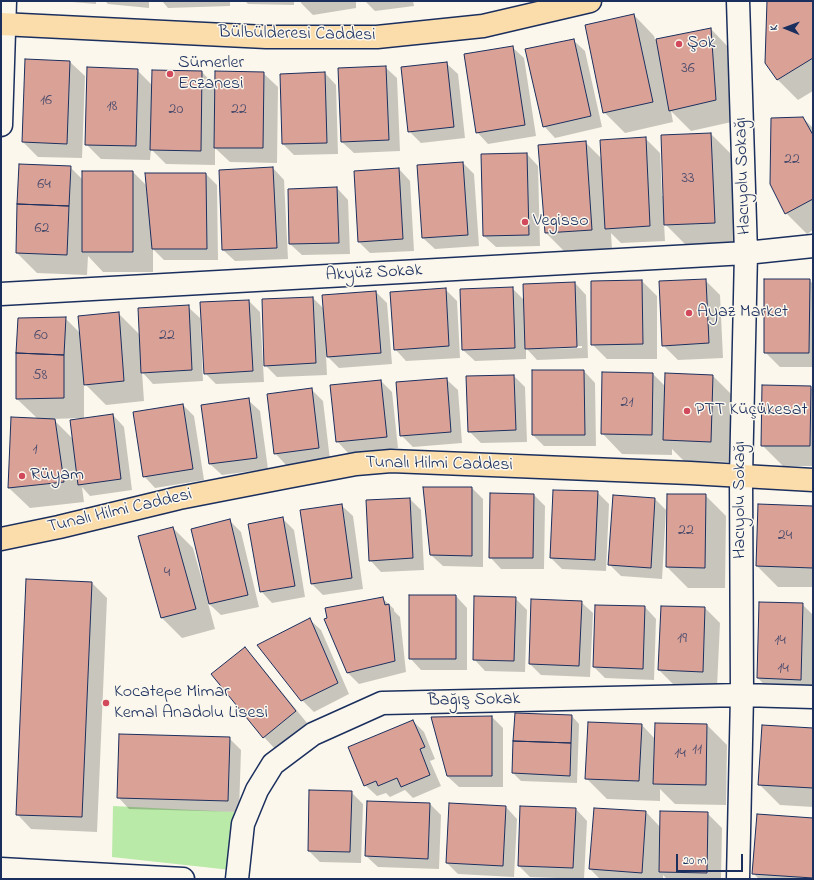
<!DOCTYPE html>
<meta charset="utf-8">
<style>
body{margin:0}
#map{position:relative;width:814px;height:880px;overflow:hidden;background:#fbf7ec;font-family:"Indie Flower",sans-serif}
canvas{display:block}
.frame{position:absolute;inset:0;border:2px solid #1b2f5e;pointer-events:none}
.north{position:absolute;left:766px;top:8px;width:40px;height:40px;-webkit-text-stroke:3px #fbf7ec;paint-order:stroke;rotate:271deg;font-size:11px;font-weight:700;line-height:16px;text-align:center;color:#1b2f5e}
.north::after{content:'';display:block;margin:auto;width:14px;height:18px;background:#1b2f5e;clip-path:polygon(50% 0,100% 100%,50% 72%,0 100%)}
.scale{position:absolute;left:676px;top:854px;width:67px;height:18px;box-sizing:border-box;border:2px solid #1b2f5e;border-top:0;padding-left:5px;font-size:12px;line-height:14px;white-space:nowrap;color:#1b2f5e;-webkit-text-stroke:3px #fbf7ec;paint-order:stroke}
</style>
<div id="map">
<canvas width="814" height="880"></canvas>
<div class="frame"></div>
<div class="north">K</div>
<div class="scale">20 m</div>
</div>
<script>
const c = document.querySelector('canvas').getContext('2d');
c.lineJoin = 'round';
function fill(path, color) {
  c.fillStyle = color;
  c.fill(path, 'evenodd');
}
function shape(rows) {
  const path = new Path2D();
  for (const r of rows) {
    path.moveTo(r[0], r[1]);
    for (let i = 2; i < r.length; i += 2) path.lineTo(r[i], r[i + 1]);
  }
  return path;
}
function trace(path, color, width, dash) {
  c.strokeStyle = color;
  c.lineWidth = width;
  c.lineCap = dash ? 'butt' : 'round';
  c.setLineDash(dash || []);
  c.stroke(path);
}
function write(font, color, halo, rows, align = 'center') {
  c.font = font + ' "Indie Flower",sans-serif';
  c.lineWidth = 3;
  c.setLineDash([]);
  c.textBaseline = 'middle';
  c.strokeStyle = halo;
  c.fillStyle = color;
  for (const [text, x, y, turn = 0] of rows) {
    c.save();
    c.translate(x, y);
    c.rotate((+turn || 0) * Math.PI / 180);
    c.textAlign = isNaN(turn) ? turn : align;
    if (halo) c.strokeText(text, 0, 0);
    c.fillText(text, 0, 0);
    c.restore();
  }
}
fill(shape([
 [113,806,234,812,231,870,112,857]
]), '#baeaa8');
fill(shape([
 [60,1,96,1,96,4],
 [105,1,149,1,149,8,108,4],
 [162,1,230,1,230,6,168,8],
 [245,1,294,1,294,5,248,4],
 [301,1,356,1,356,8,313,15,301,3],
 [365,1,413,1,414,6,375,11],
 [768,1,813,1,813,91,798,100,777,79],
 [634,15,654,36,655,40,711,29,731,50,736,121,691,131,671,111,673,122,625,133,604,112],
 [573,40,585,51,602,127,555,138,544,126],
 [512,47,524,58,536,136,488,144,477,132],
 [70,62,85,76,82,158,38,157,23,142],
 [446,63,458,74,465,138,421,143,409,131],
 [385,67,397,78,400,151,354,153,342,142],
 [137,70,152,85,202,72,215,86,263,73,278,87,277,163,230,162,215,148,215,165,166,164,151,149,150,160,101,159,86,144],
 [325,73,336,85,338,154,294,155,283,144],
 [803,118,813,128,813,230,807,234,786,213],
 [711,134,731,154,735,243,686,245,664,223,665,241,621,243,611,233,612,250,566,253,546,233,585,142,602,159,645,138,660,153,662,196,664,196],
 [527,154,538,166,540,246,496,247,484,236],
 [463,163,474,174,479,246,435,249,423,238],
 [70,167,83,180,133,172,147,186,206,174,217,185,218,260,164,260,153,249,153,272,103,272,88,256,87,275,37,273,17,253],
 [273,168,284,180,288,259,235,261,223,250],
 [399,169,410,181,414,251,370,253,359,242],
 [337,188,348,200,350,254,302,255,290,244],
 [705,280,720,295,723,358,678,360,663,345],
 [809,280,813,284,813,367,780,367,765,352],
 [642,281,657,296,657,359,607,359,592,344],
 [575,283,586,295,588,358,537,360,526,348,526,359,475,361,463,350,512,288,524,300],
 [582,346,582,348,535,349,535,347],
 [445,289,457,301,460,358,406,361,395,349],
 [376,292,387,303,392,364,339,368,326,355,327,375,277,377,265,365,313,298,324,309],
 [249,301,260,312,264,382,216,384,205,373],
 [188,307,200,318,203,381,153,384,142,372,144,401,106,405,84,383,84,419,113,415,124,427,132,490,90,496,82,487,84,502,30,508,9,488,38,419,17,399,65,318,81,334,118,313,140,335],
 [81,418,73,439,53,419],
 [584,371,595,383,596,446,544,446,533,435],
 [653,374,666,387,666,374,713,376,733,396,731,462,684,461,672,449,672,455,622,454,602,433],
 [514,376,525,387,527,442,481,443,469,431],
 [446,379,458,390,462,443,413,447,401,435],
 [381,381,392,392,398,448,348,453,337,441],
 [810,387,813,389,813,466,783,466,762,445],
 [312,390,323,401,330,460,286,465,275,453],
 [248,400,260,411,268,469,222,475,210,464,202,406],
 [183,405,194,416,204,480,155,488,144,476],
 [472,488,483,499,483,567,443,566,431,555],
 [597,492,609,504,606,571,562,569,551,558],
 [534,495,545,506,544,569,501,569,490,557],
 [668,495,705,495,726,516,725,588,688,588,667,567],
 [410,499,421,510,424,570,381,572,370,560],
 [655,499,666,510,662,579,621,576,610,565],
 [341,505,353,516,363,589,323,595,312,584],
 [759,505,813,507,813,587,778,587,757,566],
 [283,519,294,530,305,597,272,603,261,591],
 [230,521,241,532,259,607,221,615,208,603,215,629,182,638,162,618,140,537,173,528,193,548,202,580,204,579],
 [92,583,107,598,97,832,31,829,17,814],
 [456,596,467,608,467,670,421,670,410,658],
 [382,598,394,609,394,611,400,617,406,672,359,684,348,673,325,619],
 [515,598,527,610,525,672,485,671,474,659],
 [581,602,593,613,590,677,541,675,530,664],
 [802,604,813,615,813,694,772,693,758,678],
 [645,607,656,619,654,680,605,678,594,667],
 [705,608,720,623,717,687,674,685,659,670],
 [309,619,321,630,349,694,314,712,302,700],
 [245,649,256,660,307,723,275,749,264,737,213,674],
 [572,716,579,724,577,783,521,781,513,773],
 [492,717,503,728,503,787,459,787,447,776],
 [413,721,424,732,435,759,430,761,441,786,413,798,405,790,390,797,386,793,377,796,365,785],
 [642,725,655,739,707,725,727,745,726,805,675,804,660,789,660,801,607,799,586,778],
 [813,729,813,807,780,805,759,784],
 [229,738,241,750,239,812,129,809,118,797],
 [351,792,363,804,361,863,320,862,309,851],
 [430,804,441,815,439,869,378,867,366,856],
 [506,807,517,819,514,877,458,874,447,863],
 [576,809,587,821,584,879,530,877,519,866],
 [646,812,661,828,707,813,722,828,721,879,667,879,663,875,663,879,600,879,590,869],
 [813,819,813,879,759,879,753,873]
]), '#0003');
const building = shape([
 [767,1,813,1,813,58,777,80,765,63,767,1],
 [634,14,653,102,603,113,585,25,634,14],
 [711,28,716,100,669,111,656,39,711,28],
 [574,39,591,116,543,127,525,49,574,39],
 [513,46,525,125,476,133,464,54,513,46],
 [25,59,70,61,67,144,22,142,25,59],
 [447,62,454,127,408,132,401,67,447,62],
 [386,66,389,140,341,142,338,68,386,66],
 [87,67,138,69,136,146,85,145,87,67],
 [152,70,202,71,201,151,150,150,152,70],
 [215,71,264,72,263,148,214,148,215,71],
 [325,72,327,143,282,144,280,74,325,72],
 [803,117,813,135,813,199,785,214,770,184,771,118,803,117],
 [711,133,715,223,664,225,661,135,711,133],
 [646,137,650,226,605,229,600,140,646,137],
 [586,141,592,230,545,233,538,145,586,141],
 [527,153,529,235,483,236,481,154,527,153],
 [463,162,468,235,422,238,417,165,463,162],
 [19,164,71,166,69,206,17,204,19,164],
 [273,167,277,248,222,250,219,170,273,167],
 [399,168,403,239,358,242,354,171,399,168],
 [82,171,133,171,133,252,82,252,82,171],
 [145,173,206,173,207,249,152,249,145,173],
 [337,187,339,243,289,244,288,189,337,187],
 [17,204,69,206,67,255,16,253,17,204],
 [706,279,709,343,662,346,659,281,706,279],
 [764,279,810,279,809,353,764,353,764,279],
 [642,280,643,344,591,345,591,281,642,280],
 [575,282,577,347,525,349,523,284,575,282],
 [513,287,515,348,462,350,460,289,513,287],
 [446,288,449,346,394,350,390,292,446,288],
 [376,291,381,353,327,357,322,295,376,291],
 [313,297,316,363,264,366,262,299,313,297],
 [249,300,253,371,204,374,200,302,249,300],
 [189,305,192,370,141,373,138,308,189,305],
 [119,312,124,381,84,385,78,316,119,312],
 [66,317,64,355,16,353,18,318,66,317],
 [16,353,64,355,64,398,16,399,16,353],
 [532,370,584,370,585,435,532,435,532,370],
 [602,372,653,373,652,435,601,434,602,372],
 [665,373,713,375,711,442,663,440,665,373],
 [514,375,516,430,468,432,466,376,514,375],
 [447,378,451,432,400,436,396,382,447,378],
 [381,380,387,437,336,442,330,385,381,380],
 [762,385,811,386,810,446,761,446,762,385],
 [312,388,319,448,274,454,267,394,312,388],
 [249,398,257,458,209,464,201,405,249,398],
 [183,404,193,469,143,477,133,412,183,404],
 [113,414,121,479,78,485,70,420,113,414],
 [11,417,55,419,64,482,8,488,11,417],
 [423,487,472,487,472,556,430,555,423,487],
 [553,490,598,491,595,560,550,558,553,490],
 [490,493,534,494,533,558,489,558,490,493],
 [667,494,706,494,705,568,666,567,667,494],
 [613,495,655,498,651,568,608,565,613,495],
 [410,498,413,558,369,561,366,500,410,498],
 [342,504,352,578,311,584,300,510,342,504],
 [758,504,813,506,813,568,756,566,758,504],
 [283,517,295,586,260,592,248,524,283,517],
 [230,519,248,595,209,604,191,529,230,519],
 [173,527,196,609,161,618,138,536,173,527],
 [26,579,92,582,82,817,16,815,26,579],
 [409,595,456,595,456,659,409,659,409,595],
 [474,596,516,597,514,661,473,660,474,596],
 [383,597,385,605,389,604,395,661,347,673,324,619,327,618,325,608,383,597],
 [531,599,582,601,579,666,529,664,531,599],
 [759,602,803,603,801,680,757,678,759,602],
 [595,605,645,606,643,669,593,667,595,605],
 [661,606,705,607,703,672,658,670,661,606],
 [310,618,338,683,301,701,257,645,310,618],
 [245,647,296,711,263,738,211,674,245,647],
 [515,713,572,715,571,743,513,741,515,713],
 [492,716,492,776,447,776,431,717,492,716],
 [413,720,425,747,420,749,430,775,401,787,397,778,378,786,376,781,364,786,348,747,413,720],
 [588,722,642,724,639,781,585,779,588,722],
 [655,723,707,724,706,785,653,784,655,723],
 [762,725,813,728,813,788,758,785,762,725],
 [119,734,230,737,228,801,117,798,119,734],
 [513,741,571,743,570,776,512,773,513,741],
 [309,790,352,791,350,852,308,851,309,790],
 [367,801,430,803,428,859,365,856,367,801],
 [449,803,506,806,503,866,446,863,449,803],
 [520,806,576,808,573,868,518,866,520,806],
 [594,808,646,811,642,873,589,869,594,808],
 [660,811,708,812,707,873,659,872,660,811],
 [757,814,813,818,813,878,752,874,757,814]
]);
fill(building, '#daa197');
trace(building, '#1b2f5e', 1);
const minor = shape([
 [1,125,5,1],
 [1,294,746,253,813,246],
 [1,869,183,879],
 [237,879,243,824,257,790,273,764,313,734,382,703,742,695,813,697],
 [738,879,742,695,741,476,746,253,738,1]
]);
const major = shape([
 [1,24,266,37,377,37,483,26,590,1],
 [1,539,59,527,179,498,287,477,356,464,391,461,690,473,813,480]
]);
trace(minor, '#1b2f5e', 25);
trace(major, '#1b2f5e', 25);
trace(minor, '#fbf7ec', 22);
trace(major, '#fbddab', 22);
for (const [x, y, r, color] of [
 [679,44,4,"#d1495b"],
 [170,74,4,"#d1495b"],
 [525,222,4,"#d1495b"],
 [689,313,4,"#d1495b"],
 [687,411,4,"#d1495b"],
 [22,476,4,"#d1495b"],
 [106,703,4,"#d1495b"]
]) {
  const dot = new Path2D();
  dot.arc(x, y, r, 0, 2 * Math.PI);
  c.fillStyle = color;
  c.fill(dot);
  trace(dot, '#fbf7ec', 1.5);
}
write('16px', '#4b4c6c', null, [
 ["36",688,69],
 ["16",46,101],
 ["18",112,107],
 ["20",176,110],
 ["22",239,110],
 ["22",792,160],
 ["33",688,179],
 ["64",44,185],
 ["62",42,229],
 ["60",41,336],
 ["22",167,336],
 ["58",40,376],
 ["21",627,403],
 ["1",35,450],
 ["22",686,531],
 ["24",785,536],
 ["4",167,573],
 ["19",682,639],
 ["14",780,641],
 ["14",783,669],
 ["11",697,750],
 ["14",680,754]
]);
write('18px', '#1b2f5e', '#fbf7ec', [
 ["Bülbülderesi Caddesi",297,35,1],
 ["Hacıyolu Sokağı",744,176,-92],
 ["Akyüz Sokak",374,274,-3],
 ["Tunalı Hilmi Caddesi",439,465,1],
 ["Hacıyolu Sokağı",741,500,-90],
 ["Tunalı Hilmi Caddesi",120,512,-13],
 ["Bağış Sokak",474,701,-1]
]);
write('18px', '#1b2f5e', '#fbf7ec', [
 ["Şok",687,44],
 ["Sümerler",178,64],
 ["Eczanesi",178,85],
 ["Vegisso",533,222],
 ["Ayaz Market",697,313],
 ["PTT Küçükesat",695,411],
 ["Rüyam",30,476],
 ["Kocatepe Mimar",114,693],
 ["Kemal Anadolu Lisesi",114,714]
], 'left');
</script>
